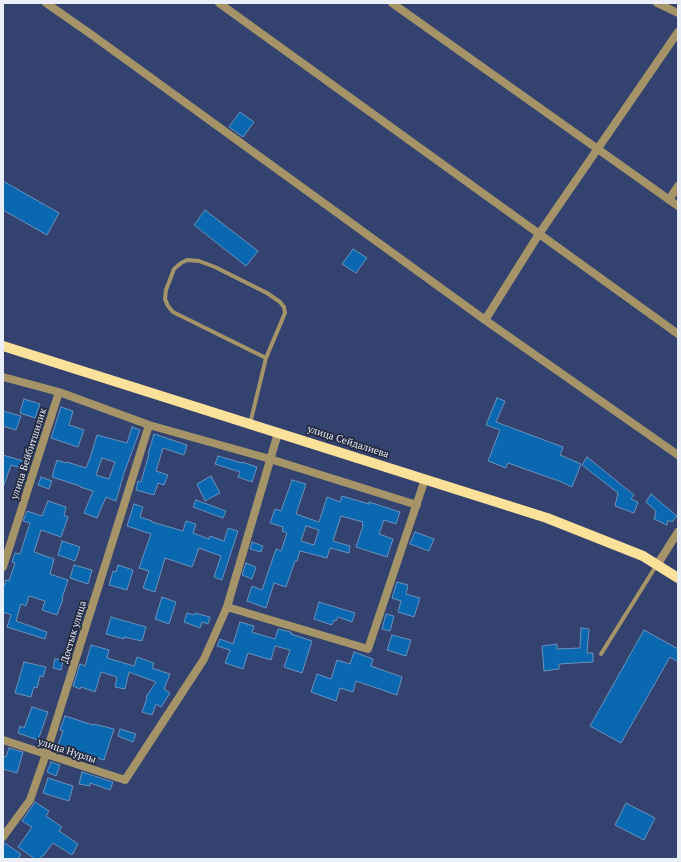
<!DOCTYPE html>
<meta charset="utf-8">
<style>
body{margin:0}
#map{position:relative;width:681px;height:862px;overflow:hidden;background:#34426f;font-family:"PT Serif",serif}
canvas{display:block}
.frame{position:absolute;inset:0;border:4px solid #eaeffa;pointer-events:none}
</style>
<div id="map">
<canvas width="681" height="862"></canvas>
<div class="frame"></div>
</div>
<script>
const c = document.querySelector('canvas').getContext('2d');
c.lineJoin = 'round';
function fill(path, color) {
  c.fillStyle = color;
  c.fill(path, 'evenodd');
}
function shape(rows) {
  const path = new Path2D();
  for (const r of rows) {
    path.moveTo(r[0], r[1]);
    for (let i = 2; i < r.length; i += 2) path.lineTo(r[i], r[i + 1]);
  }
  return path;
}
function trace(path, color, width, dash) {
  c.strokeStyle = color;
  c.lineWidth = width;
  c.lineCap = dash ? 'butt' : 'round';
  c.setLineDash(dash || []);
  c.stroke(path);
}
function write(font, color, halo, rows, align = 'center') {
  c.font = font + ' "PT Serif",serif';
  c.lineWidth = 3.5;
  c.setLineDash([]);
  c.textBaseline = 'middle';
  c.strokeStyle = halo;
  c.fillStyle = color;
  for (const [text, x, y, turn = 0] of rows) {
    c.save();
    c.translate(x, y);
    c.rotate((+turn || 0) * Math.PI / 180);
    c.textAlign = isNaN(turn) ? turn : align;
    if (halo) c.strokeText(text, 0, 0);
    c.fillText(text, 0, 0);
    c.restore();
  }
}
const building = shape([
 [240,112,254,122,243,137,229,127,240,112],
 [3,181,59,213,47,235,3,210,3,181],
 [205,210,258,251,246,266,194,225,205,210],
 [353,249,367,258,356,273,342,264,353,249],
 [497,398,505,401,496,422,563,447,560,455,581,464,572,487,559,481,508,463,506,468,488,461,500,430,486,425,497,398],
 [24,399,40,404,35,418,20,413,24,399],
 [61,407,73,411,69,425,84,430,78,447,51,438,61,407],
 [3,411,21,416,16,430,3,426,3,411],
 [132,427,140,430,124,473,116,501,106,497,97,518,84,513,93,491,80,487,80,486,52,477,57,460,66,463,67,462,86,468,90,458,97,435,127,443,132,427],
 [102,458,115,462,109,479,96,475,102,458],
 [154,434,187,445,184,455,163,448,156,471,168,475,164,485,158,483,154,495,136,490,138,481,141,482,149,454,148,454,154,434],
 [3,455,26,462,24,469,11,465,4,485,3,485,3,455],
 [218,456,242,463,242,462,257,467,252,482,238,477,240,472,215,464,218,456],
 [587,457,634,495,631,499,638,502,634,513,615,506,618,493,582,465,587,457],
 [211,476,220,493,205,501,197,484,211,476],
 [41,477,52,481,49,489,38,485,41,477],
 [292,480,306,484,296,514,319,522,327,497,340,502,342,496,369,504,369,502,400,512,396,524,384,520,379,534,393,539,387,557,356,547,363,526,362,525,363,522,341,516,333,541,350,546,349,553,330,548,327,558,300,551,297,561,295,561,286,587,274,583,266,608,247,601,252,586,262,590,276,549,281,551,287,533,282,531,283,527,270,523,275,509,281,511,292,480],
 [306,526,319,530,314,545,301,541,306,526],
 [651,494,677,516,672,522,668,520,667,525,654,519,656,511,646,502,651,494],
 [196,500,226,511,223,518,193,507,196,500],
 [48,501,66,507,64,515,68,517,61,537,41,530,34,552,54,559,50,574,68,580,62,598,63,599,57,615,42,610,45,601,29,596,26,606,21,604,16,621,47,632,45,639,7,627,11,615,3,612,3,589,6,580,9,581,15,563,12,562,15,553,20,554,30,523,23,521,27,511,42,516,48,501],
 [134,504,143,507,140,517,152,521,152,522,183,531,186,521,196,524,193,533,209,539,210,536,224,541,228,528,238,531,222,580,214,577,221,556,199,548,192,567,165,558,155,592,143,588,149,571,139,568,151,534,127,526,134,504],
 [415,532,434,539,429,551,410,544,415,532],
 [62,541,80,547,75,561,58,555,62,541],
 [252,542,263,546,261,552,250,549,252,542],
 [246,563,256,567,252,579,242,575,246,563],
 [74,565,92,570,88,584,70,578,74,565],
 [118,565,133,570,127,590,109,585,113,571,116,572,118,565],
 [397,582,408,585,406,594,420,598,414,617,398,612,401,601,392,598,397,582],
 [162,597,176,602,169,624,155,619,162,597],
 [319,602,355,613,352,622,338,617,336,621,334,620,332,625,314,619,319,602],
 [187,613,194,615,195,613,210,617,208,624,202,622,200,628,184,622,187,613],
 [386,614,394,616,390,631,382,629,386,614],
 [111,617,146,627,142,641,124,637,124,639,106,634,111,617],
 [240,622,254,626,252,632,275,639,278,629,291,632,291,634,312,641,302,673,284,667,290,650,275,646,271,660,248,653,243,669,225,663,230,650,217,646,220,639,233,644,240,622],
 [581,628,589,629,587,653,593,653,593,662,559,664,559,669,544,671,542,646,557,644,557,649,580,648,581,628],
 [644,630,678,649,678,662,670,657,621,743,590,726,644,630],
 [392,635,411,640,406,656,387,650,392,635],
 [91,645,109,650,107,658,134,666,137,657,154,663,152,668,170,674,164,689,170,693,161,707,156,704,152,715,142,712,147,698,146,697,156,682,129,672,125,689,115,687,117,677,101,672,95,692,81,687,80,689,73,686,80,664,85,666,91,645],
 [354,652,373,659,371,666,402,677,397,695,356,681,353,692,340,688,336,701,311,692,317,674,331,679,337,660,350,664,354,652],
 [55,659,63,660,61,670,53,668,55,659],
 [24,662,46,667,43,677,40,676,37,688,34,687,31,697,15,693,24,662],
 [32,707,48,712,38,740,18,733,20,726,24,728,32,707],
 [65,716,93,725,94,724,114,729,104,760,58,745,63,731,60,730,65,716],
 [120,729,136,734,133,742,118,736,120,729],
 [9,748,23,752,17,773,3,769,3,756,6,757,9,748],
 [51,762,60,765,56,776,47,772,51,762],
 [82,772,113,782,110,790,90,783,90,786,79,784,82,772],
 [48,778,73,786,69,801,43,793,48,778],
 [35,802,49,811,46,816,62,827,59,831,78,844,72,855,53,843,43,856,42,856,40,859,35,859,18,847,32,827,22,821,35,802],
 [626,803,655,818,644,840,615,825,626,803],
 [3,842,21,854,18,859,3,859,3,842]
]);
fill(building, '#0a68b1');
trace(building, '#6992bd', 1);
trace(shape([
 [250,424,266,358,285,313,284,307,280,302,267,293,215,267,199,261,187,260,181,263,174,269,166,290,165,299,168,306,173,312,266,358],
 [601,654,656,566]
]), '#a49468', 4);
trace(shape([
 [46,3,92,35,485,320,678,455],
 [219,3,678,334],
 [392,3,678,206],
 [657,3,678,13],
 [669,200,678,186],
 [485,320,539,234,678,32],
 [3,377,59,392,149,425,270,459,417,505],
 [657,565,678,532],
 [3,567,59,392],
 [227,607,368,649,425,479],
 [3,740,125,780,204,659,227,607,278,433],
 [3,837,30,800,46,754,149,425]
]), '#a49468', 8);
trace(shape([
 [3,346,547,518,643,556,678,578]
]), '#fce19a', 10);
write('10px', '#eaeffa', '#232a3f', [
 ["улица Сейдалиева",348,442,18],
 ["улица Бейбитшилик",29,454,-72],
 ["Достык улица",74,632,-73],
 ["улица Нурлы",67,751,18]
]);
</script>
